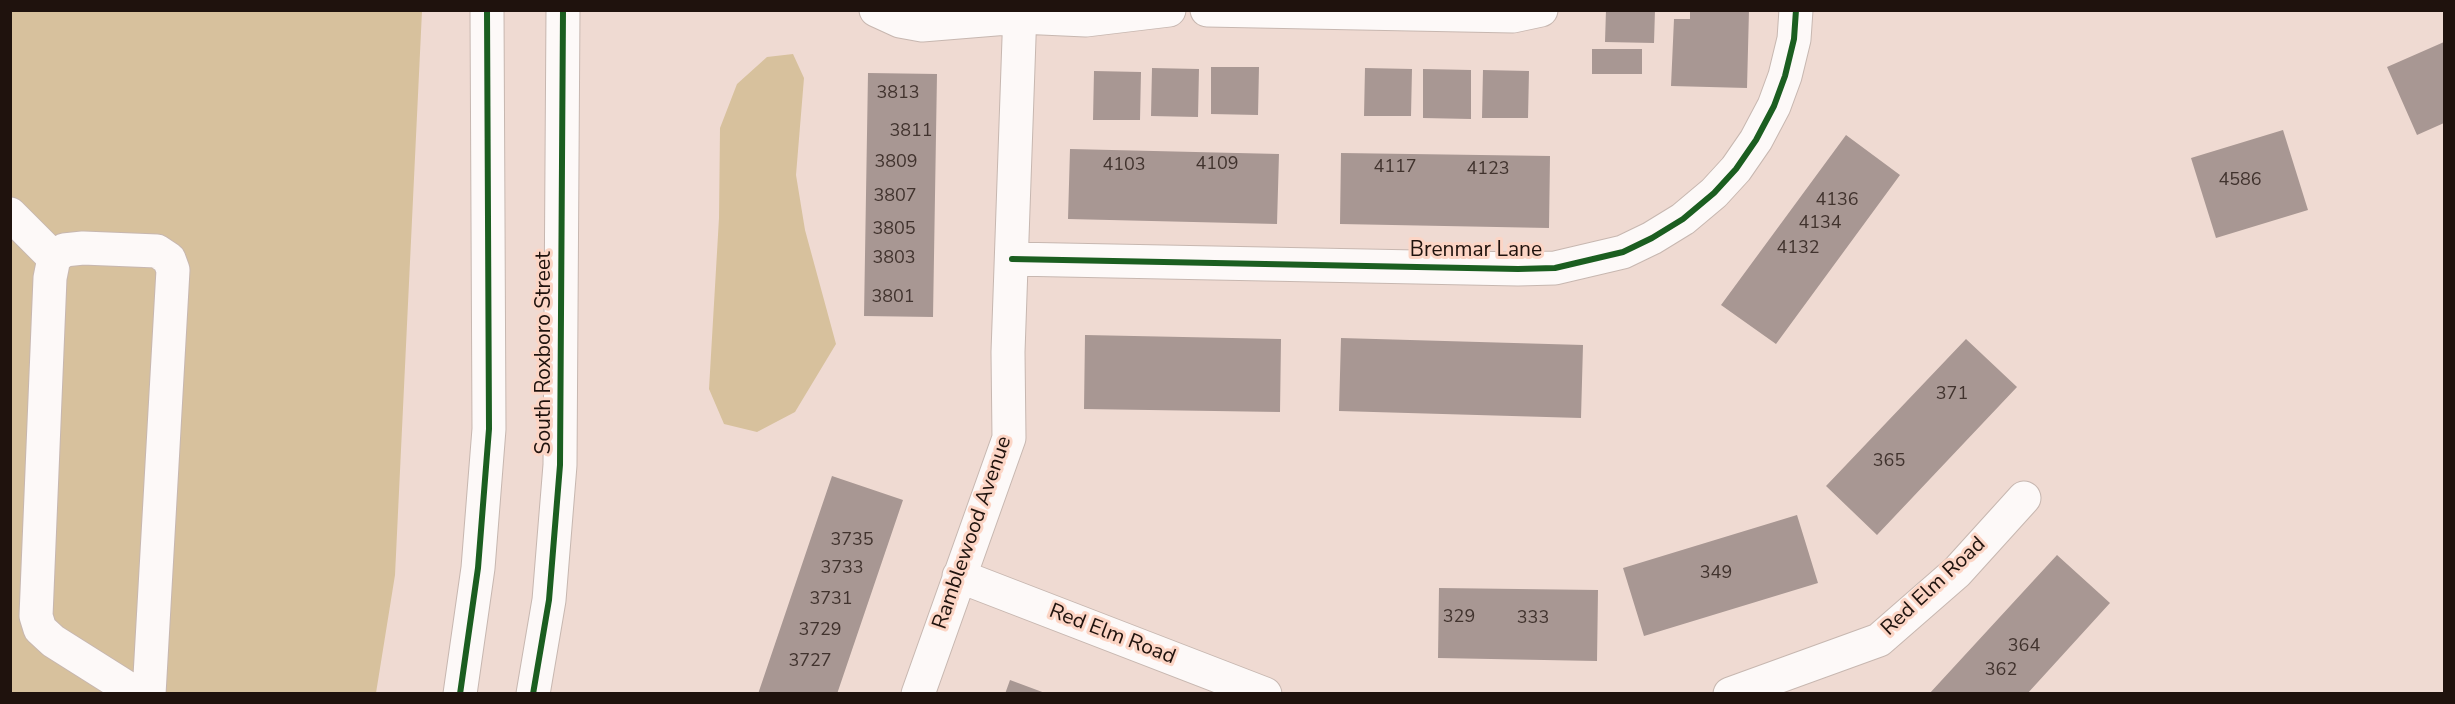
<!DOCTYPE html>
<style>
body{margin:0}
#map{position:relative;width:2455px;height:704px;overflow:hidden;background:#efdad2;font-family:"Nunito Sans",sans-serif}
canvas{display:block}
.frame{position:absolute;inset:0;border:12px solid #1f120d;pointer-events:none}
</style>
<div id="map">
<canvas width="2455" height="704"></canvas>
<div class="frame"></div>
</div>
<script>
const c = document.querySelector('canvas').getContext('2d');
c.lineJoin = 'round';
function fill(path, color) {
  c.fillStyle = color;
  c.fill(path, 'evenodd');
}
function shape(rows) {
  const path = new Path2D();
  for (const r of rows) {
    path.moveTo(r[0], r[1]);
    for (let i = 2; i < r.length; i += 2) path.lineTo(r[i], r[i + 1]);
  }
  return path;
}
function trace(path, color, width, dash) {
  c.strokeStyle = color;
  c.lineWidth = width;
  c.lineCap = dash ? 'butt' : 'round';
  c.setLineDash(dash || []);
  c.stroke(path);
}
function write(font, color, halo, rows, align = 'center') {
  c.font = font + ' "Nunito Sans",sans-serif';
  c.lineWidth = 6;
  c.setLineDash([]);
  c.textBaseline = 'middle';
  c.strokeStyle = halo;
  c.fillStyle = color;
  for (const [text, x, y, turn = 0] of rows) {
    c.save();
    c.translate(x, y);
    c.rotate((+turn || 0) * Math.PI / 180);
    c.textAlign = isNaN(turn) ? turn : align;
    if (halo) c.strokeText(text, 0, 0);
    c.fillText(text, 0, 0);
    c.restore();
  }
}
fill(shape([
 [10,11,422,11,395,575,376,693,11,693],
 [793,54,804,78,796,175,805,230,836,344,795,412,757,432,724,424,709,389,719,218,720,128,737,84,767,57]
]), '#d7c19d');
fill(shape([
 [1606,10,1655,10,1654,43,1605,42],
 [1690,10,1749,10,1747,88,1671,86,1674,19,1690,19],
 [2444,42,2444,123,2417,135,2387,67],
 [1592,49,1642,49,1642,74,1592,74],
 [1211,67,1259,67,1258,115,1211,114],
 [1152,68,1199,69,1198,117,1151,116],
 [1365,68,1412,69,1411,116,1364,116],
 [1423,69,1471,70,1471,119,1423,118],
 [1483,70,1529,71,1528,118,1482,118],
 [1094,71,1141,72,1140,120,1093,120],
 [868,73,937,74,933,317,864,316],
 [2283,130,2308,210,2216,238,2191,158],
 [1846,135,1900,175,1776,344,1721,305],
 [1070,149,1279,154,1277,224,1068,219],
 [1341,153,1550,156,1549,228,1340,224],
 [1085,335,1281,339,1280,412,1084,409],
 [1341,338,1583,345,1581,418,1339,411],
 [1966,339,2017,387,1877,535,1826,486],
 [832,476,903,500,837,694,758,694],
 [1797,515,1818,583,1644,636,1623,568],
 [2057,555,2110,603,2027,694,1929,694],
 [1439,588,1598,590,1597,661,1438,658],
 [1010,680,1045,693,1045,694,1005,694]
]), '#a89793');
const minor = shape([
 [876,10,900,21,922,25,1020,17,1086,20,1169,10],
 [1207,10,1513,16,1541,10],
 [10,214,54,258],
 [1012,259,1518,269,1555,268,1623,252,1652,238,1683,219,1714,193,1736,169,1756,140,1774,106,1785,76,1794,39,1796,10],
 [959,576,1265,694],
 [137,694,53,641,40,629,36,616,50,278,54,258,64,250,83,248,157,251,169,259,173,270,149,694],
 [460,694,478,568,489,429,487,10],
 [533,694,549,600,560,465,563,10],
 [918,694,1009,438,1008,352,1020,10],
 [1730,694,1879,640,1957,572,2024,498]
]);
trace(minor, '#c7b7b0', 35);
trace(minor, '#fdf9f8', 33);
trace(shape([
 [1012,259,1518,269,1555,268,1623,252,1652,238,1683,219,1714,193,1736,169,1756,140,1774,106,1785,76,1794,39,1796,10],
 [460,694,478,568,489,429,487,10],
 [533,694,549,600,560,465,563,10]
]), '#1b5e20', 6);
write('18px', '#41332e', null, [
 ["3813",898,94],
 ["3811",911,132],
 ["3809",896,163],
 ["4109",1217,165],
 ["4103",1124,166],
 ["4117",1395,168],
 ["4123",1488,170],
 ["4586",2240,181],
 ["3807",895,197],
 ["4136",1837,201],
 ["4134",1820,224],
 ["3805",894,230],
 ["4132",1798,249],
 ["3803",894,259],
 ["3801",893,298],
 ["371",1952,395],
 ["365",1889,462],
 ["3735",852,541],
 ["3733",842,569],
 ["349",1716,574],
 ["3731",831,600],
 ["329",1459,618],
 ["333",1533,619],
 ["3729",820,631],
 ["364",2024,647],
 ["3727",810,662],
 ["362",2001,671]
]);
write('21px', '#1f120d', '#fcd5c5', [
 ["Brenmar Lane",1476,251],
 ["South Roxboro Street",545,353,-90],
 ["Ramblewood Avenue",973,533,-71],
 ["Red Elm Road",1934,587,-43],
 ["Red Elm Road",1112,635,21]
]);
</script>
